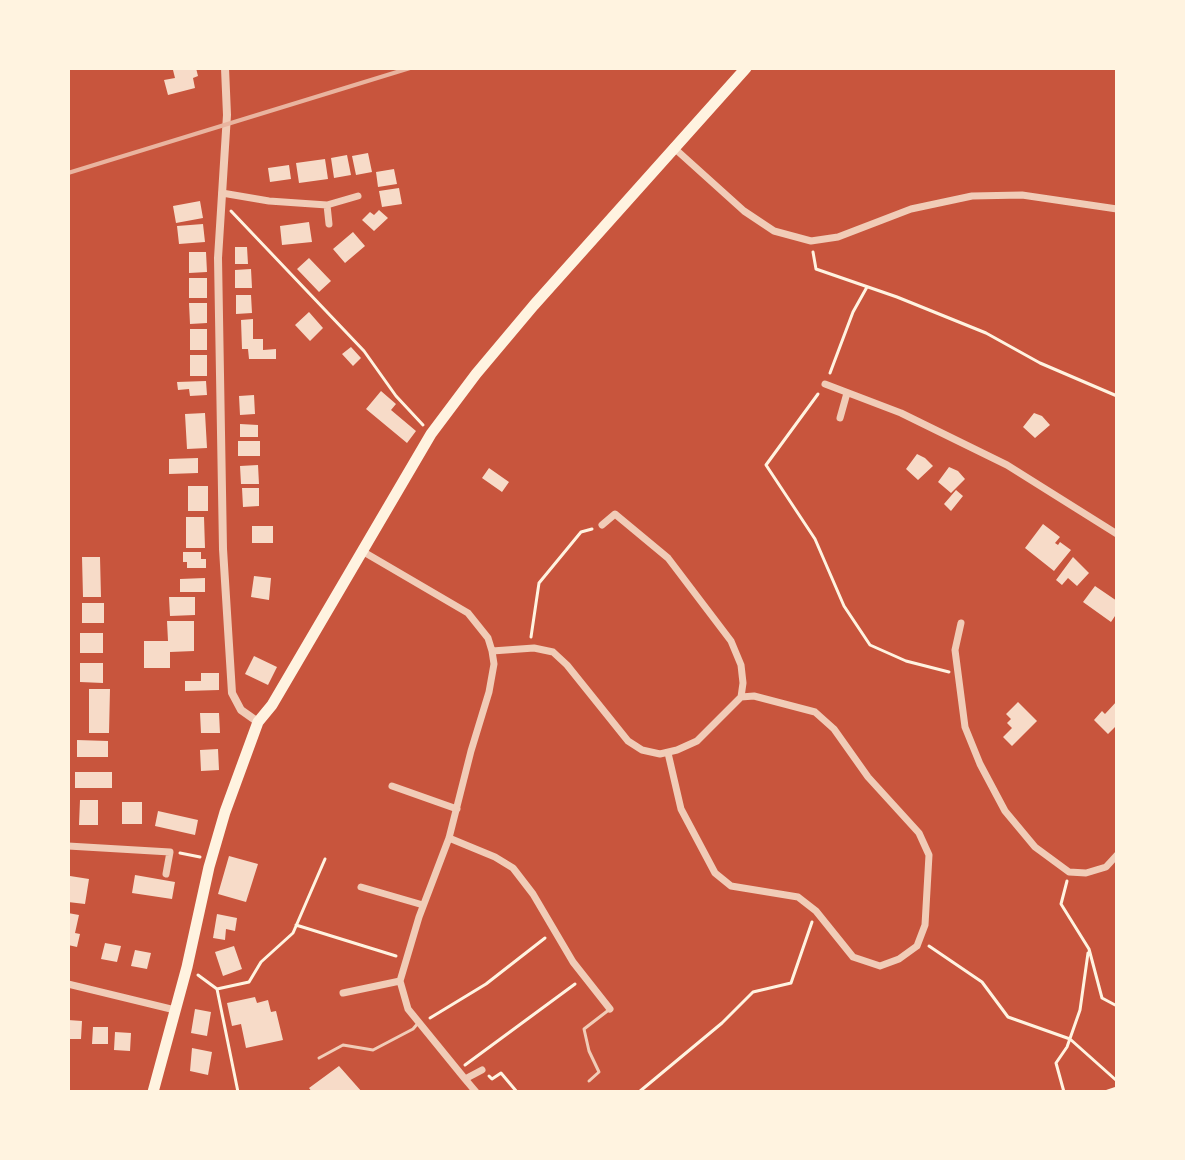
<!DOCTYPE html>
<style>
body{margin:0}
#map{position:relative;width:1185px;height:1160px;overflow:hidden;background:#c8553d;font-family:Merriweather,serif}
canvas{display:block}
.frame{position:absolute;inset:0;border:70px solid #fff3e0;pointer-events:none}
</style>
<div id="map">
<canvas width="1185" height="1160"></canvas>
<div class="frame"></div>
</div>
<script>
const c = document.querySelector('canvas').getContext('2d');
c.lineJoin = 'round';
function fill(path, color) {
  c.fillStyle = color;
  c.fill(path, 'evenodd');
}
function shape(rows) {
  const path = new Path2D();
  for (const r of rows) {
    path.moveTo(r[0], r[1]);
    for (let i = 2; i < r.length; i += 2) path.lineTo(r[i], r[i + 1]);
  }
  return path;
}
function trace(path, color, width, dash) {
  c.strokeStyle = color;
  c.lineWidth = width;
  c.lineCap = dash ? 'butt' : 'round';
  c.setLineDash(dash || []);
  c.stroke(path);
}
fill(shape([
 [182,68,196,68,198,76,193,78,195,88,168,95,164,80,175,78,173,70],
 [368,153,372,172,356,175,352,156],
 [347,155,351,175,334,178,331,158],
 [325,159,328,179,299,183,296,163],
 [289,165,291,179,270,182,268,168],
 [394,169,397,184,378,187,376,172],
 [399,188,402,204,382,207,379,191],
 [200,201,203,218,176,223,173,206],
 [379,210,388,218,374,231,362,220,370,212,374,215],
 [309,222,312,242,282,245,280,226],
 [203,224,205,242,179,244,177,226],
 [353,232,365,246,345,263,333,249],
 [235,247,247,247,248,264,235,264],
 [189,252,206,252,207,272,189,273],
 [309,258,331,281,319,292,297,269],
 [251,269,252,288,235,288,235,270],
 [189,278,207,278,207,298,189,298],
 [236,295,251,295,252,313,236,314],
 [189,303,207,303,207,323,190,324],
 [309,312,323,328,310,341,295,325],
 [253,319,253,339,263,339,263,350,276,349,276,359,249,359,248,349,242,349,241,320],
 [190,329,207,329,207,350,190,350],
 [351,347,361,358,353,366,342,354],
 [190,355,207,355,207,376,190,376],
 [206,381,207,395,190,396,189,389,178,390,177,382],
 [381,391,396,404,391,410,416,431,407,443,366,409],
 [254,395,255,414,240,415,239,396],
 [205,413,207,448,187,449,185,414],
 [1034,413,1042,416,1050,425,1035,438,1023,427],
 [240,424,258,425,258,437,240,437],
 [238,441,260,441,260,456,238,456],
 [917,454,925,458,933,466,918,480,906,469],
 [198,458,198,473,169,474,169,459],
 [258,465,259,484,241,484,240,466],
 [949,467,958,471,965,479,951,493,938,482],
 [489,468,509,482,502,492,482,478],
 [188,486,208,486,208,511,188,511],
 [242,488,259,488,259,506,243,507],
 [956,490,963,496,951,511,944,504],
 [186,517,204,517,205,548,186,548],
 [1043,524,1060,537,1055,543,1058,545,1060,542,1071,550,1054,571,1025,548],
 [252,526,273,526,273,543,252,543],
 [183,552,201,552,201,559,206,559,206,568,187,568,187,562,183,562],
 [82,557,100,557,101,597,83,597],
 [1073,557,1089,573,1077,586,1068,578,1062,585,1056,580],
 [254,576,271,578,269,600,251,597],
 [205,578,205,592,180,592,180,579],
 [1095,586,1117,601,1117,613,1111,622,1083,602],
 [169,597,195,597,195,615,170,616],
 [82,603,104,603,104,623,82,623],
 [167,621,194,621,194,651,170,652,170,668,144,668,144,641,168,641],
 [80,633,103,633,103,653,80,653],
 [254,656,277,667,268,685,245,674],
 [80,663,103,663,103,683,80,682],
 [201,673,219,673,219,690,185,691,185,681,201,681],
 [89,689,110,689,109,733,89,733],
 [1117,701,1117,725,1108,734,1094,720,1102,711,1105,714],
 [1018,702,1037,721,1012,746,1003,737,1012,728,1007,723,1011,719,1006,714],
 [200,713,219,713,220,733,201,733],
 [77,740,108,741,108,757,77,757],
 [218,749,219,770,201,771,200,750],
 [75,772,112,772,112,788,75,788],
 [80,800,98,800,98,825,79,825],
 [122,802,142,802,142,824,122,824],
 [158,811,198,820,195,835,155,826],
 [229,856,258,864,246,902,218,894],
 [135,875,175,882,172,899,132,893],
 [70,876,89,879,85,904,68,902],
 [68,913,79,915,75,933,80,934,77,947,68,945],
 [217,914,237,918,235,931,226,929,225,940,213,938],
 [105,943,121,946,117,962,101,959],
 [234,946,242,969,223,976,215,952],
 [135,950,151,953,147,969,131,966],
 [255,997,257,1003,268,1000,271,1012,276,1011,283,1040,246,1048,241,1024,232,1026,227,1003],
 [195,1009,211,1012,207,1036,191,1033],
 [68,1020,82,1021,81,1039,68,1039],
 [93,1027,108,1027,108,1044,92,1044],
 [115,1032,131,1033,130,1051,114,1050],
 [192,1048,212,1052,208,1075,190,1071],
 [339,1066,362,1092,312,1092,309,1088]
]), '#f7dbc8');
trace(shape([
 [231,211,364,351,396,396,423,425],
 [813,252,816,269,897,297,986,333,1040,363,1117,396],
 [830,373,853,312,867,287],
 [818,394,766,465,815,539,844,606,870,645,906,661,949,672],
 [531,637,539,583,581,532,592,529],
 [180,853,200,857],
 [1067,881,1061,904,1089,949,1102,998,1117,1006],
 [296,925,396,956],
 [929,946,982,982,1008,1017,1070,1039,1117,1081],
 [198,975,217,989,238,1092],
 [217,989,249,982,261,962,293,933,325,859],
 [430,1018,486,984,545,938],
 [465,1065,575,984],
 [489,1076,492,1079,501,1073,517,1092],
 [639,1092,722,1023,753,992,791,983,812,922],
 [1064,1092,1056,1063,1067,1047,1080,1010,1088,953],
 [1105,1092,1117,1088]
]), '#fff3e0', 3);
trace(shape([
 [319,1058,343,1045,373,1050,413,1029,419,1022],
 [589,1081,599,1072,589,1051,584,1029,610,1009]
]), '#f1ccb7', 3);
trace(shape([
 [673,147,744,211,774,231,811,241,838,237,911,209,972,196,1022,195,1117,209],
 [222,193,269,201,327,205,358,196],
 [327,205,329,224],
 [825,384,901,413,1007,465,1117,534],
 [840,418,847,393],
 [362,551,468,613,488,638,492,651,494,664,489,692,471,751,449,838,419,917,400,981,408,1009,465,1079,482,1070],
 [961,623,955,650,965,727,980,764,1005,811,1035,847,1069,872,1086,873,1106,867,1117,855],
 [492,651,534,648,553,652,567,665,628,741,642,750,660,754,677,750,697,741,741,697,743,683,741,665,731,641,668,558,615,514,602,525],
 [668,753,681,809,715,873,731,886,798,897,816,911,853,957,880,966,899,959,917,946,925,925,929,855,919,833,868,777,834,729,815,712,754,696,741,697],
 [392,786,457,809],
 [449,838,495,857,513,868,533,894,573,962,610,1009],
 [68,846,170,852,166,874],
 [361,887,423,905],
 [68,984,175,1010],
 [343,993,400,981],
 [465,1079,476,1092]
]), '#f1ccb7', 7);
trace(shape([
 [225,68,227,115,218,258,223,549,232,693,241,710,258,722]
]), '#f1ccb7', 8);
trace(shape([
 [153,1092,187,967,209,867,225,812,258,722,272,705,431,434,476,374,534,305,746,68]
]), '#fff3e0', 11);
trace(shape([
 [68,173,410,68]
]), '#e9b49f', 4);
</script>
